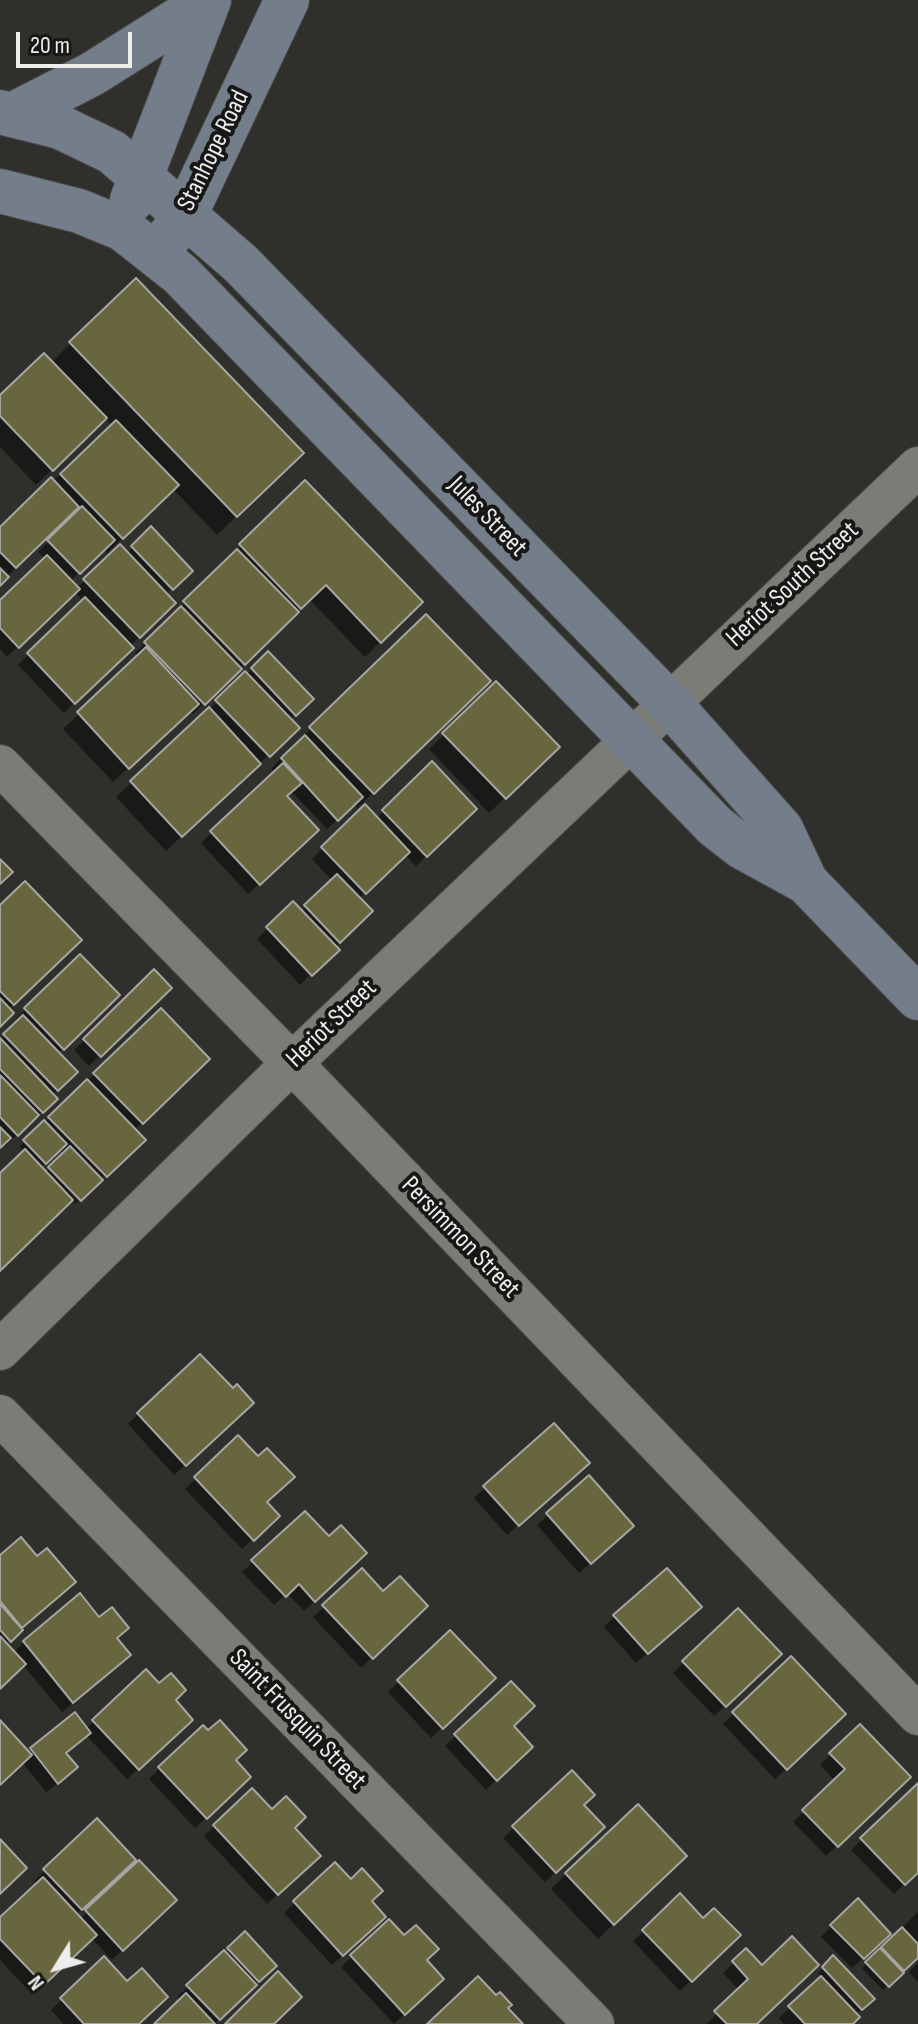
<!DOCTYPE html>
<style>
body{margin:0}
#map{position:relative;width:918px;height:2024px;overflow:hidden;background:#2f2f2b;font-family:"Sofia Sans Condensed",sans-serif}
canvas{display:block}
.north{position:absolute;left:16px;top:1928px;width:80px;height:80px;-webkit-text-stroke:6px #171715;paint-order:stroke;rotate:233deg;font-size:22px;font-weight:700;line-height:32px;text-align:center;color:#ededeb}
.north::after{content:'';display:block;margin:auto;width:28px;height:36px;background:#ededeb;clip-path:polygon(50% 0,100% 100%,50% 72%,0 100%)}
.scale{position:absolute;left:16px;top:32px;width:116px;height:36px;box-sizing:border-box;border:4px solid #ededeb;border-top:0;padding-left:10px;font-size:24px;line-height:28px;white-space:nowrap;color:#ededeb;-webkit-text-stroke:6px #171715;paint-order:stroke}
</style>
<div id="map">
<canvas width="918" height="2024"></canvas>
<div class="north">N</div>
<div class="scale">20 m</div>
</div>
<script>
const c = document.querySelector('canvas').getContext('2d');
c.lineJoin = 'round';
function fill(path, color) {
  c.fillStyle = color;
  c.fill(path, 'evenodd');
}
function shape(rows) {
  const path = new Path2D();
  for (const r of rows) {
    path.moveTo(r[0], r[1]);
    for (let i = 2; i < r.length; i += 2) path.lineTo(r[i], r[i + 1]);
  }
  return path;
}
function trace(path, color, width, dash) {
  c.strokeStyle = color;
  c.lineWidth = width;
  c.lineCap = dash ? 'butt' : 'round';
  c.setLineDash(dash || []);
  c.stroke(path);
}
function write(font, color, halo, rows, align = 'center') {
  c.font = font + ' "Sofia Sans Condensed",sans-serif';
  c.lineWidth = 8;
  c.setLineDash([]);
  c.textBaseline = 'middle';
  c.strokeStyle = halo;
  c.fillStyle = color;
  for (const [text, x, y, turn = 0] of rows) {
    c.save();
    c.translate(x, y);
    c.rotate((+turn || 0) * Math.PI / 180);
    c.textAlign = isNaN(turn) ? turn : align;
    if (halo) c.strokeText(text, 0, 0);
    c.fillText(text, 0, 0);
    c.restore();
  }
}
fill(shape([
 [71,343,282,472,217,535,173,489,107,553,103,549,70,581,77,588,120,547,126,554,151,529,190,570,165,595,173,603,64,713,18,665,83,601,74,591,7,657,0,649,0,603,45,559,38,552,73,518,69,514,0,584,0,529,113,426,105,418,36,485,0,447,0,398,51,363],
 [305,482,420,602,365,657,309,599,193,714,190,710,113,782,63,729,139,658,135,653],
 [426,617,488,681,357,808,354,804,327,829,291,791,285,797,305,841,248,894,201,843,275,773,271,769,295,744],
 [268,654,311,699,289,720,297,728,166,851,116,797],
 [496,684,557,747,489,813,429,749],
 [432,764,474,809,416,866,404,854,358,899,370,911,300,985,257,939,293,903,301,912,333,881,312,859,364,807,376,819],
 [0,908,80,940,8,1009,0,1024],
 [80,957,117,995,58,1053,75,1072,52,1095,56,1099,6,1145,4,1142,0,1146,0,1040,18,1023,15,1020],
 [154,972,169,988,89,1066,74,1050],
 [161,1011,207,1059,134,1130,143,1140,75,1204,71,1200,0,1269,0,1176,25,1152,20,1146],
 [59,1149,64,1154,45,1173,40,1168],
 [241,1413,174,1475,128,1424,138,1414],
 [554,1425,577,1474,507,1535,474,1498],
 [238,1438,265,1503,277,1516,242,1549,185,1489],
 [589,1478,620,1536,579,1573,537,1525],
 [329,1539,364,1553,304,1611,287,1593,274,1605,242,1572,253,1562],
 [0,1558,63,1593,5,1644,13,1653,24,1642,115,1639,118,1666,62,1712,23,1665,0,1687],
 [362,1571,383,1594,425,1606,361,1668,313,1617],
 [738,1611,779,1654,714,1716,673,1673],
 [615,1616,688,1617,636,1663,604,1627],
 [450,1632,494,1678,431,1738,388,1692],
 [791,1659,843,1714,775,1779,723,1724],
 [146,1672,173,1701,180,1730,127,1779,86,1735,65,1754,65,1778,46,1792,22,1762,0,1783,0,1723,28,1753,75,1715,86,1729],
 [510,1684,511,1726,530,1747,486,1790,445,1746],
 [860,1727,908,1777,826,1856,793,1822,835,1781,820,1765],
 [233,1760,238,1788,195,1828,149,1779,160,1768],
 [572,1773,582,1805,602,1827,545,1882,503,1838],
 [918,1786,918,1871,894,1894,851,1850],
 [252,1791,292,1828,308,1866,267,1904,204,1836],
 [97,1821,133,1860,76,1915,80,1919,139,1863,175,1900,112,1960,91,1938,32,1994,0,1960,0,1920,38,1884,34,1881],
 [335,1865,369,1902,373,1927,332,1965,284,1913],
 [669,1871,598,1939,551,1889,566,1874],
 [680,1896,703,1921,738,1935,680,1991,633,1941],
 [857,1901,888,1934,852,1968,821,1937],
 [918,1912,918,1955,883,1990,862,1968],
 [389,1922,442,1978,394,2024,341,1967],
 [245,1934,275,1966,214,2024,157,2024,181,2001,177,1997],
 [746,1951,755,2024,707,2024,739,1990,723,1973],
 [833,1958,872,1999,855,2015,851,2024,784,2024,779,2018,822,1977,818,1973],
 [104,1959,137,2024,64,2024,51,2010],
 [918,1963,918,1982,909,1972]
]), '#0007');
const building = shape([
 [136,278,304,453,237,517,69,342,136,278],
 [44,353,107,418,53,471,0,416,0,395,44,353],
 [116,420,179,485,123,539,60,474,116,420],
 [51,477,79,507,16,568,0,552,0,527,51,477],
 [305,480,423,602,381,643,326,585,301,609,239,544,305,480],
 [82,506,115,540,80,574,47,540,82,506],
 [151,526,193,571,173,590,131,546,151,526],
 [120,544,176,603,140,638,83,579,120,544],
 [237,549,299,612,245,665,183,601,237,549],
 [47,555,80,589,19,648,0,628,0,600,47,555],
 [0,568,9,577,0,586,0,568],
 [85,597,134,648,75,704,27,653,85,597],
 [181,606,242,669,205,705,144,642,181,606],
 [426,614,491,681,374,794,309,727,426,614],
 [146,647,199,704,129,769,77,712,146,647],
 [268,651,314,699,296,716,251,668,268,651],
 [245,671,300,728,270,757,215,700,245,671],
 [496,681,560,747,506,799,442,733,496,681],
 [209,707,261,764,182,837,130,781,209,707],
 [305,735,363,797,338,821,281,758,305,735],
 [432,761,477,809,427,857,382,810,432,761],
 [283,763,302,783,287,796,319,830,260,885,210,831,283,763],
 [365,804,410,852,366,894,321,847,365,804],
 [0,859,13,872,0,884,0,859],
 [337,874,373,911,340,943,304,905,337,874],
 [25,881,82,940,14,1005,0,991,0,905,25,881],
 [293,901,340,950,312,976,266,927,293,901],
 [80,954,120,995,64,1050,24,1008,80,954],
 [154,969,172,988,101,1057,83,1039,154,969],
 [0,998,14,1013,0,1027,0,998],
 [161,1008,210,1059,143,1124,93,1073,161,1008],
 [23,1015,78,1072,58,1091,3,1034,23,1015],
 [0,1038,58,1099,43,1113,0,1069,0,1038],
 [0,1075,39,1115,18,1136,0,1117,0,1075],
 [87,1079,146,1140,107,1177,48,1117,87,1079],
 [44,1120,67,1144,46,1164,23,1140,44,1120],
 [0,1127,11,1138,0,1148,0,1127],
 [70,1146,103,1180,81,1201,48,1167,70,1146],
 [25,1149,73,1200,0,1271,0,1173,25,1149],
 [200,1354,233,1388,237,1384,254,1403,186,1466,137,1413,200,1354],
 [554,1423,590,1463,519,1526,483,1486,554,1423],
 [238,1435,258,1456,267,1448,295,1477,267,1502,280,1516,254,1541,194,1477,238,1435],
 [589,1475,634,1526,591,1564,546,1513,589,1475],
 [305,1511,329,1536,341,1525,367,1553,315,1602,299,1584,286,1597,251,1560,305,1511],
 [21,1537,37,1556,47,1548,76,1582,22,1628,0,1601,0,1555,21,1537],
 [362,1568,383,1591,400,1576,428,1606,373,1659,322,1605,362,1568],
 [667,1568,702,1607,648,1654,613,1615,667,1568],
 [80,1593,99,1617,112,1607,129,1628,117,1638,131,1655,73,1703,23,1641,80,1593],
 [0,1604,23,1630,11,1642,0,1630,0,1604],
 [738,1608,782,1654,726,1707,682,1661,738,1608],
 [450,1630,496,1678,443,1729,397,1680,450,1630],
 [0,1636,26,1664,0,1689,0,1636],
 [791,1656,846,1714,787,1770,732,1712,791,1656],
 [146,1669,159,1683,171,1673,186,1690,176,1700,193,1720,139,1770,92,1720,146,1669],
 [511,1681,535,1706,514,1726,533,1747,497,1781,454,1734,511,1681],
 [75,1712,91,1733,66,1753,78,1767,58,1784,30,1748,75,1712],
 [0,1720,32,1755,0,1785,0,1720],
 [220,1720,247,1750,236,1760,251,1777,207,1819,158,1767,203,1725,208,1730,220,1720],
 [860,1724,911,1777,838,1847,802,1810,845,1769,829,1753,860,1724],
 [572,1770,595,1795,584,1805,605,1827,556,1873,512,1826,572,1770],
 [918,1783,918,1873,905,1885,860,1838,918,1783],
 [252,1788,272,1809,286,1796,306,1817,295,1828,321,1856,278,1895,213,1825,252,1788],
 [638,1804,687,1856,614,1925,565,1873,638,1804],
 [97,1818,136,1860,82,1910,43,1869,97,1818],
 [0,1839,27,1868,0,1894,0,1839],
 [139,1860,177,1900,123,1951,85,1910,139,1860],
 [335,1862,351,1879,362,1868,383,1891,372,1901,386,1917,343,1956,293,1901,335,1862],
 [43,1877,97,1935,44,1985,0,1939,0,1917,43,1877],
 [680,1893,703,1918,714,1908,741,1935,692,1982,642,1930,680,1893],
 [858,1898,891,1934,864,1959,830,1925,858,1898],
 [389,1919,404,1935,416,1925,439,1949,427,1960,444,1979,405,2015,350,1955,389,1919],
 [902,1927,918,1944,918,1958,904,1971,881,1947,902,1927],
 [245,1931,277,1966,259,1982,227,1948,245,1931],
 [792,1936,819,1965,757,2024,727,2024,714,2011,748,1979,732,1961,746,1948,762,1965,792,1936],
 [880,1948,904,1973,889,1987,865,1962,880,1948],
 [224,1950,257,1985,220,2020,186,1985,224,1950],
 [833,1955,875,1999,862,2010,822,1967,833,1955],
 [104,1956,127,1981,142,1968,168,1997,139,2024,84,2024,60,1998,104,1956],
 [278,1971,302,1997,274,2024,225,2024,278,1971],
 [478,1976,496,1995,500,1992,512,2005,508,2008,523,2024,427,2024,478,1976],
 [821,1976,860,2017,853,2024,805,2024,788,2006,821,1976],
 [186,1993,215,2024,154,2024,186,1993]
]);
fill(building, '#67663f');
trace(building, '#a5a5a1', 2);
const street = shape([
 [0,765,292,1063,918,1715],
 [0,1350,292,1063,918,467],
 [0,1415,594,2024]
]);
const secondary = shape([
 [0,112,60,127,112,152,241,264,669,703,781,829,806,882],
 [14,114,92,74,208,1],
 [0,191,79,211,123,229,180,274,715,826,742,847,806,882,918,998],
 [132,200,209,0],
 [169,237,185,215,287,0]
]);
trace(street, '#4a4a48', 42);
trace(secondary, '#4a4a48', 46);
trace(street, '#7c7c77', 40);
trace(secondary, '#747e8b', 44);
write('26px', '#ededeb', '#171715', [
 ["Stanhope Road",214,151,-64],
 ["Jules Street",487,517,46],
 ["Heriot South Street",793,585,-43],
 ["Heriot Street",332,1024,-44],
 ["Persimmon Street",460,1238,46],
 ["Saint Frusquin Street",297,1720,46]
]);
</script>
